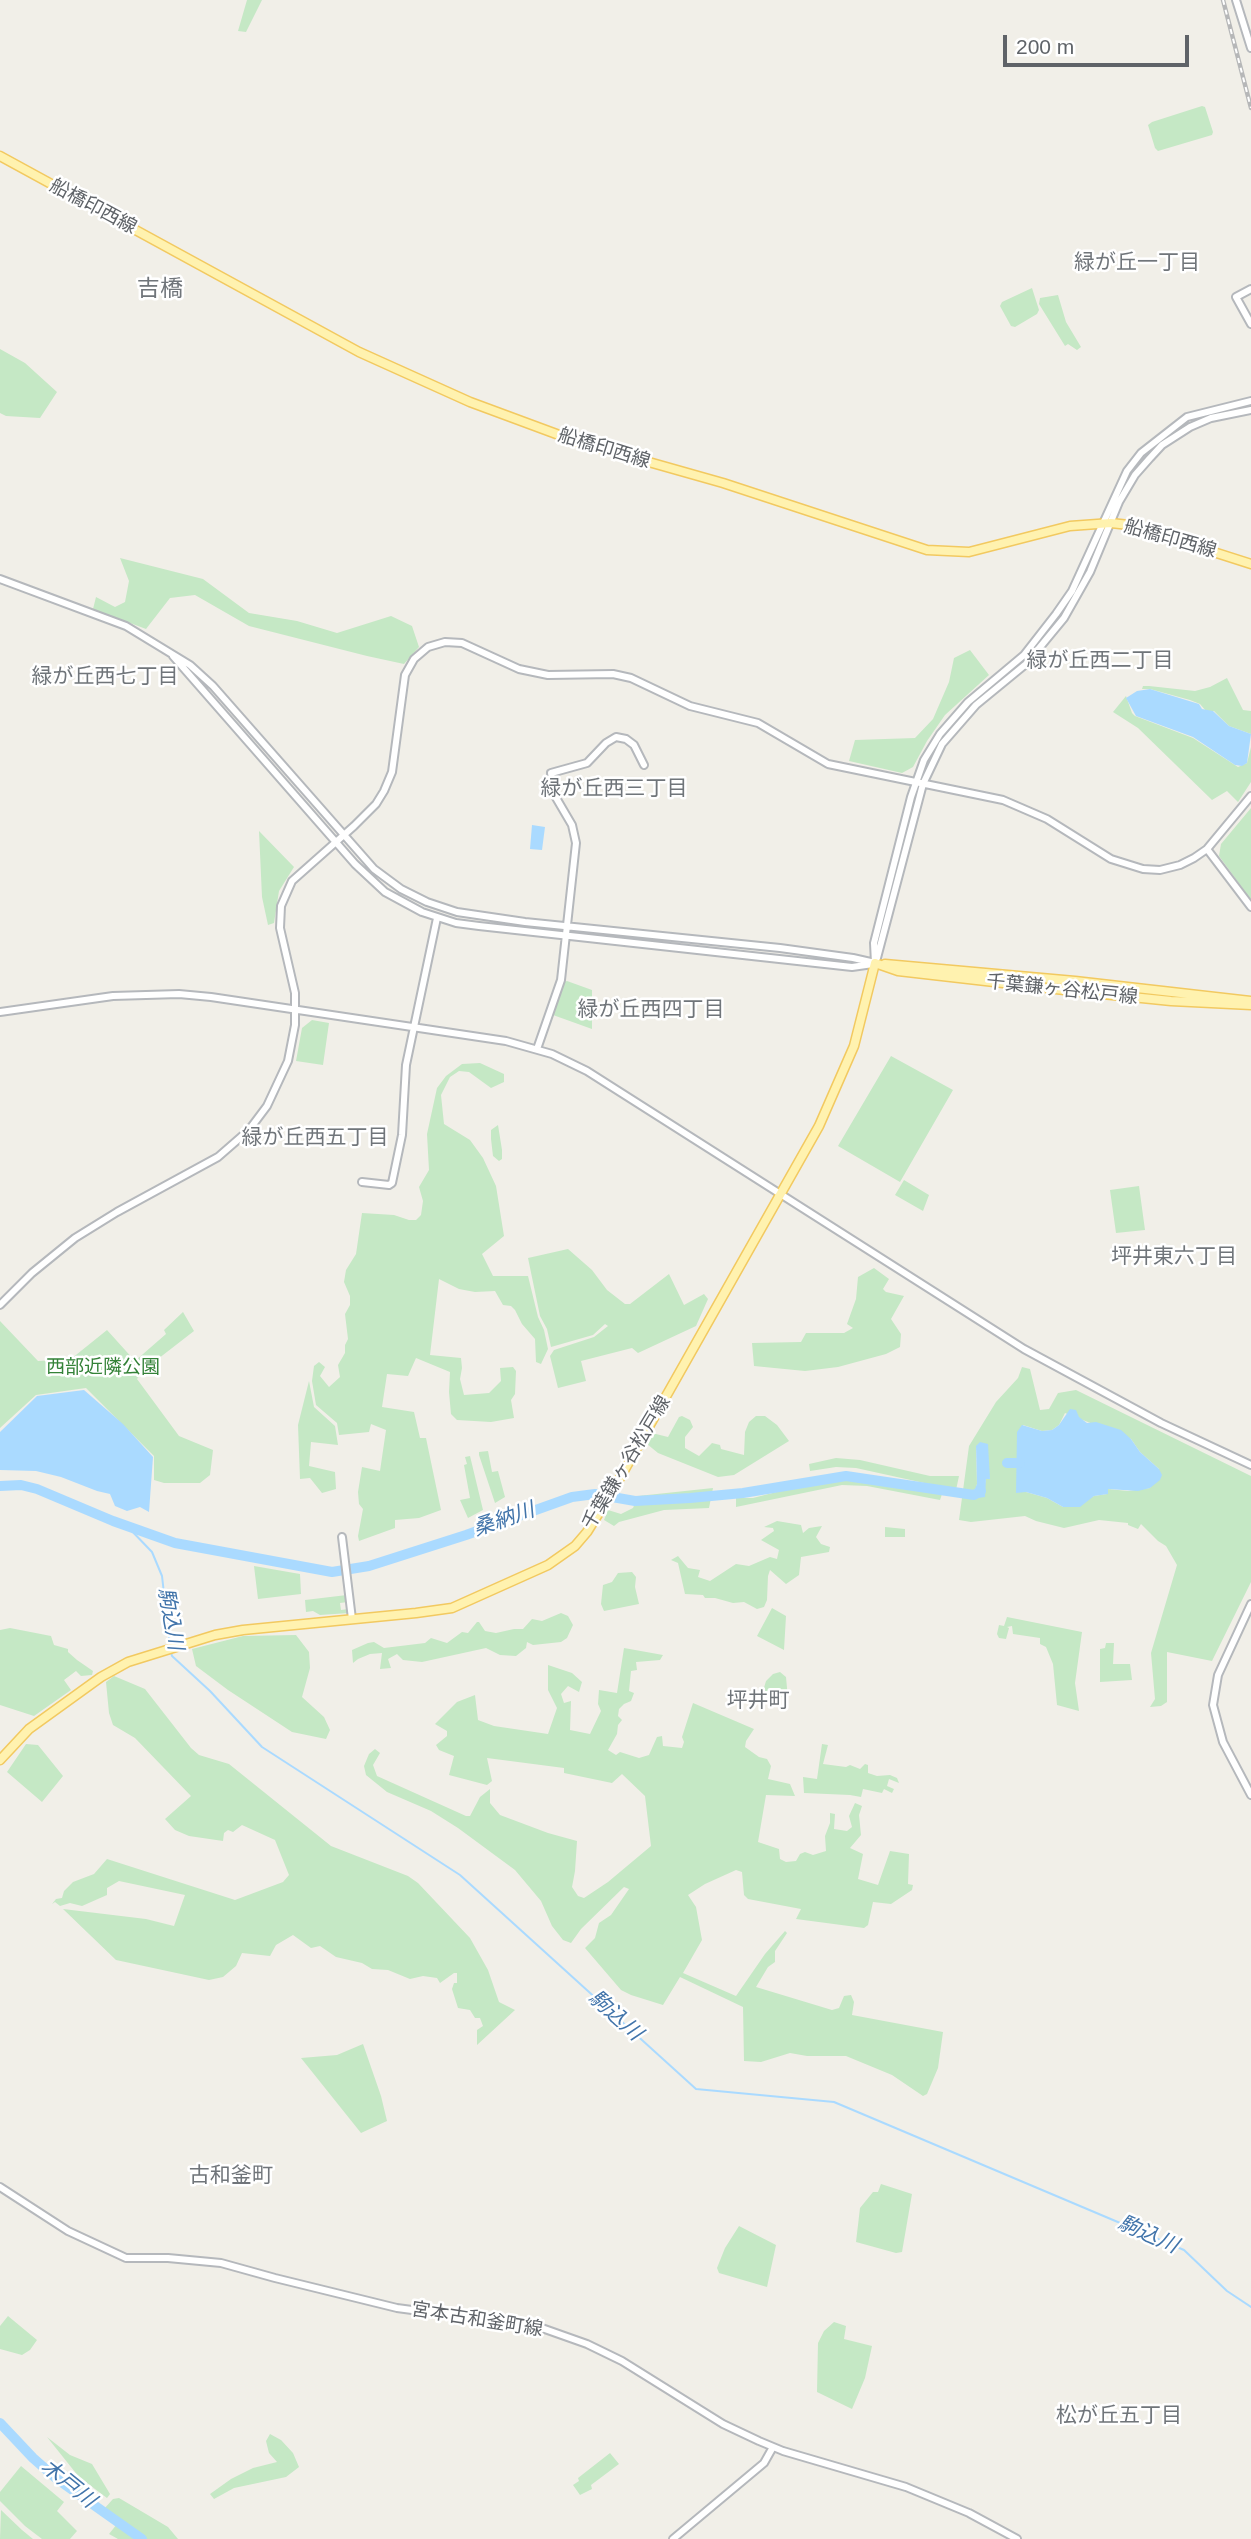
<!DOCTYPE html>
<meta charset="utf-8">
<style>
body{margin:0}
#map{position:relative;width:1251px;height:2539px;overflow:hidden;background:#f1efe8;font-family:Helvetica,sans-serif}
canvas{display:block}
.scale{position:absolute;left:1003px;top:35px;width:186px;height:32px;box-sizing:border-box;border:4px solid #5f6368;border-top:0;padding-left:9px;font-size:21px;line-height:24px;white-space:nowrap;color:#5f6368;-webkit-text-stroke:5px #fff;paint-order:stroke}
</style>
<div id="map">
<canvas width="1251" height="2539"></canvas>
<div class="scale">200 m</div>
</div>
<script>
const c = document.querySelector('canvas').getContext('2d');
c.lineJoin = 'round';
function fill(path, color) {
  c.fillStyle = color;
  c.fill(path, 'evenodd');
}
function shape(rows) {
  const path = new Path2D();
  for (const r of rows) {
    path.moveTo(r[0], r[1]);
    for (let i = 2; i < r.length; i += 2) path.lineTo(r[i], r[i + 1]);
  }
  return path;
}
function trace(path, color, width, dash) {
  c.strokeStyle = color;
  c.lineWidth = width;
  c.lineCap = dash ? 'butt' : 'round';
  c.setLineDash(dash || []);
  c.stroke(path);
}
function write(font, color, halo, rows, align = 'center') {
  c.font = font + ' Helvetica,"Noto Sans JP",sans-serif';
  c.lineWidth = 5;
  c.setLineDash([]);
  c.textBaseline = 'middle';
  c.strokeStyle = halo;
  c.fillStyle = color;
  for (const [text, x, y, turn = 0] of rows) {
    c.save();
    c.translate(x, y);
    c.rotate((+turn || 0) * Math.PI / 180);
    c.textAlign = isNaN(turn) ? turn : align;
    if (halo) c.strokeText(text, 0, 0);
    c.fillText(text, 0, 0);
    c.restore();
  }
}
fill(shape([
 [247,0,262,0,246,32,238,31],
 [1202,106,1205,107,1213,132,1212,135,1158,151,1155,148,1148,125,1152,122],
 [1032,288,1039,310,1037,314,1015,327,1011,326,1000,306,1002,302],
 [1058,295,1066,322,1081,347,1077,350,1068,344,1065,346,1039,304,1040,298],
 [0,349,25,363,57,392,40,418,6,416,0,413],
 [120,558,203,579,249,613,297,621,337,633,391,616,412,626,419,647,404,664,367,656,249,626,195,595,170,598,146,629,93,609,96,597,115,607,125,602,129,581],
 [970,650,989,675,945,715,927,741,913,767,902,773,849,761,855,740,915,738,933,719,949,682,954,658],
 [1227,678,1243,710,1251,711,1251,734,1229,726,1214,711,1206,711,1200,704,1190,700,1150,689,1142,689,1143,686,1149,686,1195,691,1210,687],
 [1126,696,1132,713,1135,716,1193,738,1238,767,1247,763,1251,747,1251,782,1238,802,1227,791,1212,800,1138,728,1113,712],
 [1251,808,1251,900,1219,856,1221,844],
 [259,831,294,867,279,891,274,923,268,925,262,897],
 [567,981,592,990,592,1029,553,1015,564,982],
 [312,1020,329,1023,323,1065,296,1061,302,1028],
 [891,1056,953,1090,900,1182,838,1146],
 [480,1063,504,1074,504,1082,491,1088,469,1072,459,1071,450,1077,441,1095,444,1124,470,1140,483,1158,496,1186,504,1236,482,1254,493,1276,528,1276,538,1317,544,1330,548,1349,541,1364,536,1362,535,1339,522,1324,515,1310,511,1306,503,1305,495,1291,475,1292,459,1289,439,1279,430,1355,461,1358,462,1368,460,1379,464,1395,489,1393,501,1381,500,1368,513,1367,516,1371,515,1394,511,1400,514,1418,491,1422,457,1420,451,1414,449,1392,450,1372,416,1358,408,1376,387,1374,382,1407,414,1412,420,1438,426,1438,441,1510,419,1518,395,1520,395,1528,359,1541,358,1536,363,1509,359,1504,358,1492,362,1467,380,1471,386,1430,371,1424,369,1432,339,1435,337,1423,316,1405,312,1381,314,1366,319,1362,325,1367,320,1376,329,1387,340,1377,338,1365,345,1353,345,1345,348,1339,345,1314,350,1305,350,1296,344,1282,346,1270,356,1254,362,1213,394,1215,409,1220,416,1220,421,1215,423,1201,419,1187,429,1170,427,1134,437,1088,446,1076,462,1064],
 [498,1125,502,1150,502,1159,499,1161,493,1156,491,1139,491,1130],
 [904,1180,929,1195,923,1211,895,1195],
 [1139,1186,1145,1230,1116,1233,1110,1190],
 [568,1249,592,1270,607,1290,625,1304,630,1304,669,1274,684,1305,704,1294,708,1299,696,1326,638,1353,632,1348,581,1361,586,1381,558,1388,550,1356,554,1350,594,1337,608,1326,605,1324,593,1335,551,1347,547,1329,540,1316,528,1258],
 [874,1268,889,1279,883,1289,886,1292,904,1296,891,1319,901,1334,900,1347,886,1354,838,1367,805,1371,754,1366,752,1343,801,1342,806,1333,844,1333,853,1328,847,1324,856,1299,858,1277],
 [183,1312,194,1331,145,1369,137,1379,179,1436,213,1450,210,1475,200,1483,164,1483,154,1480,154,1456,86,1388,36,1395,0,1428,0,1321,38,1361,71,1359,107,1330,135,1361,166,1334,164,1330],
 [1022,1367,1030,1369,1040,1410,1049,1409,1058,1393,1076,1390,1251,1476,1251,1582,1212,1661,1167,1652,1167,1702,1161,1706,1150,1707,1155,1699,1151,1653,1177,1565,1166,1546,1158,1541,1141,1524,1138,1529,1128,1525,1128,1523,1099,1520,1064,1528,1036,1521,1025,1516,971,1522,959,1520,969,1446,996,1402,1018,1378],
 [1065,1413,1131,1439,1140,1452,1159,1469,1150,1488,1128,1491,1108,1489,1107,1494,1094,1496,1063,1507,1047,1498,1026,1492,1023,1425,1042,1431,1052,1430,1059,1425],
 [976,1446,990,1479,986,1479,984,1488,971,1492,976,1488,977,1484],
 [309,1381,314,1407,335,1426,338,1445,311,1442,309,1466,335,1472,336,1489,322,1493,310,1478,300,1479,298,1425],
 [682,1416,690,1420,693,1427,685,1437,685,1448,699,1456,712,1443,720,1445,721,1449,744,1455,745,1432,749,1422,756,1416,765,1416,777,1425,789,1441,734,1475,718,1477,658,1453,647,1444,652,1433,668,1437,679,1417],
 [488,1451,492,1472,498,1471,505,1497,495,1503,479,1455,479,1452],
 [470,1456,483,1510,468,1518,460,1500,470,1498,464,1465,467,1464,465,1457],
 [836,1458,860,1460,930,1476,959,1476,956,1490,856,1468,836,1467,810,1471,809,1464],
 [852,1477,942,1494,940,1500,867,1486,842,1485,736,1507,736,1498,753,1498,811,1483],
 [713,1488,709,1508,664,1510,619,1522,614,1526,604,1520,608,1510,621,1514,633,1508,638,1496],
 [777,1521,801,1525,803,1533,809,1528,822,1526,816,1537,821,1544,830,1547,829,1552,801,1557,799,1575,786,1584,770,1570,768,1576,767,1600,764,1607,757,1609,744,1602,733,1603,715,1598,705,1598,703,1595,685,1594,678,1563,671,1560,678,1556,688,1568,700,1570,698,1577,710,1581,736,1564,749,1566,770,1557,777,1559,779,1550,761,1540,774,1531,773,1528,764,1527],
 [885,1527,905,1529,905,1537,885,1537],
 [254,1566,300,1574,301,1594,258,1599],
 [632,1572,636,1577,635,1587,639,1604,604,1611,601,1604,603,1585,612,1582,618,1573],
 [347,1595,348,1602,340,1603,341,1610,348,1609,349,1613,320,1615,313,1611,306,1612,305,1600],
 [772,1608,786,1616,784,1650,757,1636],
 [561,1613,568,1616,573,1625,567,1638,561,1642,533,1645,527,1642,526,1648,516,1656,500,1655,486,1648,422,1662,403,1660,397,1654,388,1659,391,1668,380,1669,382,1653,370,1654,358,1659,353,1663,352,1650,368,1643,374,1642,384,1648,425,1643,431,1638,447,1643,462,1632,468,1633,477,1622,479,1622,485,1631,496,1633,514,1629,523,1629,532,1619,542,1621],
 [1007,1617,1082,1632,1075,1683,1079,1711,1057,1705,1053,1664,1046,1647,1040,1644,1040,1638,1013,1634,1012,1626,1007,1627,1009,1628,1006,1639,999,1638,997,1634,999,1625,1004,1626],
 [10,1628,51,1636,54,1645,68,1649,68,1652,77,1660,93,1671,92,1675,81,1676,76,1671,64,1680,71,1690,34,1716,0,1705,0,1630],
 [296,1635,309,1652,310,1668,302,1697,324,1717,330,1730,326,1739,292,1732,228,1690,196,1666,192,1649,243,1636],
 [1106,1643,1114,1643,1113,1664,1130,1664,1132,1680,1100,1682,1100,1649,1105,1648],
 [624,1648,663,1655,660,1660,636,1662,637,1670,631,1671,629,1691,634,1693,631,1701,624,1704,619,1709,618,1716,622,1720,618,1725,617,1734,608,1750,616,1755,620,1752,639,1758,649,1755,657,1737,662,1736,663,1746,682,1748,684,1742,682,1737,693,1703,754,1729,746,1741,745,1747,759,1757,767,1759,771,1766,768,1779,790,1784,795,1796,766,1795,758,1842,779,1849,780,1859,786,1862,796,1861,800,1854,805,1852,813,1855,826,1851,825,1836,830,1823,830,1813,835,1814,834,1829,847,1831,852,1827,849,1816,855,1803,862,1806,859,1815,861,1835,850,1848,863,1854,858,1879,878,1885,890,1851,909,1854,908,1884,913,1885,912,1890,891,1904,873,1902,868,1925,864,1928,796,1919,801,1909,748,1899,744,1895,742,1872,736,1870,705,1884,688,1895,696,1907,702,1940,683,1973,736,1996,765,1954,785,1931,787,1933,775,1951,775,1962,768,1967,756,1987,832,2010,839,2008,844,1996,851,1995,854,2002,852,2015,943,2032,938,2068,927,2094,923,2096,892,2075,846,2056,807,2056,790,2053,761,2062,744,2061,743,2007,680,1977,663,2005,631,1995,621,1990,585,1948,595,1938,599,1923,611,1915,629,1889,624,1887,581,1929,571,1943,563,1940,552,1926,541,1901,515,1870,458,1828,431,1811,387,1792,366,1775,364,1766,369,1754,375,1749,380,1753,373,1765,377,1776,466,1816,470,1816,480,1797,490,1789,490,1803,500,1815,548,1833,577,1841,575,1871,572,1887,578,1896,584,1898,608,1882,651,1846,645,1796,622,1774,612,1783,564,1773,564,1768,487,1758,492,1781,487,1785,449,1775,454,1756,439,1750,436,1745,447,1736,447,1731,435,1724,457,1702,475,1695,478,1720,494,1726,548,1734,557,1708,548,1690,548,1665,572,1673,582,1682,579,1692,568,1686,561,1694,564,1703,571,1701,570,1730,590,1734,601,1711,598,1704,599,1690,617,1693],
 [780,1672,786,1677,788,1699,763,1691,766,1681,773,1674],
 [114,1676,145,1689,191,1748,199,1755,229,1764,331,1846,408,1876,418,1883,470,1938,488,1970,499,2002,515,2010,477,2045,477,2030,483,2026,480,2018,475,2018,470,2010,458,2008,452,1989,454,1983,457,1983,457,1973,454,1973,440,1983,437,1978,423,1976,410,1979,388,1970,372,1969,362,1963,336,1957,320,1946,311,1948,293,1935,276,1945,270,1956,242,1953,236,1966,223,1977,209,1980,116,1960,63,1909,146,1919,174,1926,185,1895,119,1881,107,1888,107,1895,82,1906,70,1903,60,1906,55,1902,52,1904,56,1899,62,1898,64,1891,73,1882,94,1874,107,1859,235,1900,283,1882,289,1875,275,1840,242,1825,233,1832,228,1830,224,1833,223,1841,189,1836,175,1830,165,1819,191,1796,135,1738,113,1725,109,1713,106,1682],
 [26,1744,38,1745,63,1776,42,1802,7,1772],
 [822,1744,828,1745,823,1764,846,1767,850,1765,860,1769,865,1764,868,1765,868,1773,877,1776,890,1775,897,1778,899,1783,889,1779,887,1786,894,1789,892,1793,884,1789,882,1793,863,1789,861,1797,850,1795,804,1793,803,1777,817,1779],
 [363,2044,381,2096,387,2121,361,2133,301,2058,337,2055],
 [881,2184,912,2194,902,2252,896,2253,856,2242,860,2208,873,2192,878,2192],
 [739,2226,776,2245,767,2287,719,2273,717,2268,725,2248],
 [8,2316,37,2340,30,2350,22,2355,0,2349,0,2326],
 [834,2322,846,2326,844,2339,872,2346,865,2378,852,2409,817,2392,818,2343,824,2331],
 [270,2434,281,2440,293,2453,299,2467,286,2477,234,2488,214,2499,210,2494,231,2479,253,2468,277,2462,269,2453,266,2441],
 [47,2437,70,2455,92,2464,110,2494,107,2498,79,2477],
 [610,2453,619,2464,591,2485,592,2489,580,2495,573,2485,579,2481,578,2478],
 [21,2466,64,2502,57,2511,77,2531,70,2539,42,2539,25,2526,0,2501,0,2492],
 [119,2498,168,2527,178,2539,145,2539,103,2510,113,2499],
 [1,2510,22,2530,33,2539,0,2539],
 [117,2524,138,2539,118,2539,109,2534]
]), '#c5e8c5');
fill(shape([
 [1150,689,1199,704,1202,709,1213,711,1229,726,1251,734,1247,763,1242,766,1235,765,1193,737,1136,716,1126,698,1137,691],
 [532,825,545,827,542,850,530,849],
 [84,1390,123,1424,153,1457,149,1512,140,1507,127,1511,115,1506,110,1494,97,1491,61,1477,36,1471,0,1470,0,1432,37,1396],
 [1070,1409,1076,1410,1079,1417,1087,1423,1096,1422,1121,1430,1131,1439,1140,1452,1159,1469,1162,1475,1160,1480,1150,1488,1138,1491,1108,1489,1108,1494,1094,1496,1080,1507,1063,1507,1047,1498,1026,1492,1016,1493,1017,1432,1022,1425,1042,1431,1052,1430,1059,1425],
 [980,1442,988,1444,990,1479,986,1479,985,1497,971,1499,971,1492,974,1491,977,1484,976,1446]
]), '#aadaff');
trace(shape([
 [127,1526,152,1552,162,1576,170,1646],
 [171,1652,172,1656,210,1691,262,1747,460,1875,696,2089,834,2102,1184,2250,1227,2291,1251,2307]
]), '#aadaff', 2);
trace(shape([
 [1007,1463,1020,1463],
 [0,1486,21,1485,37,1489,113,1521,175,1543,332,1572,369,1566,466,1535,572,1497,595,1494,635,1501,690,1498,743,1493,846,1476,974,1495,981,1491],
 [0,2423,33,2458,57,2479,142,2539]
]), '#aadaff', 10);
const tertiary = shape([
 [1236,0,1251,48],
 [1251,289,1236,297,1251,324],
 [0,579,126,626,190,665,213,686,374,869,401,889,427,902,457,912,525,922,780,948,853,958,875,963],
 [173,656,355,864,385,892,422,912,456,923,479,926,852,967,873,964],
 [1207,849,1251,907],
 [877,958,923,784,942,744,976,705,1026,664,1064,618,1090,572,1119,502,1135,475,1150,458,1162,445,1190,427,1211,418,1251,410],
 [875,963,874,943,911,797,924,760,940,734,968,702,1024,655,1056,614,1072,591,1127,471,1141,453,1187,417,1251,401],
 [0,1012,113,996,179,994,211,997,506,1041,552,1054,587,1071,1024,1349,1161,1423,1251,1465],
 [537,1049,561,980,576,843,572,825,555,796,551,773,587,763,606,743,616,737,626,739,634,745,644,765],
 [362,1182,389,1185,392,1183,402,1135,406,1065,437,918],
 [0,1305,32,1273,75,1238,117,1212,218,1157,249,1130,267,1106,288,1061,295,1025,295,993,280,928,281,906,292,881,354,826,376,804,384,791,392,772,405,675,414,659,428,647,445,642,462,643,519,669,548,675,613,674,631,678,690,706,758,723,828,764,1003,800,1047,819,1111,859,1143,869,1160,870,1180,865,1194,858,1207,849,1251,796],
 [342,1537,352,1619],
 [1251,1604,1218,1675,1213,1705,1223,1742,1251,1795],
 [0,2187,68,2231,126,2258,168,2258,221,2263,275,2278,397,2308,539,2327,587,2344,622,2361,723,2424,759,2441,783,2451,906,2487,969,2513,1017,2539],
 [673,2539,764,2463,773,2447]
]);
const primary = shape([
 [0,156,359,352,470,402,578,442,723,483,927,550,969,552,1070,526,1111,523,1129,525,1251,564],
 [875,963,898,971,1073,991,1171,1001,1251,1005],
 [885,964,1075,981,1251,1001],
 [0,1760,29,1729,101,1677,128,1662,215,1635,243,1630,416,1613,452,1608,548,1565,575,1546,587,1532,613,1490,819,1126,854,1046,875,963]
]);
trace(tertiary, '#b5b8bc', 10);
trace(primary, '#f2c960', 11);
trace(tertiary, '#fff', 6);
trace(primary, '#fff2af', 8);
const rail = shape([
 [1223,0,1251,108]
]);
trace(rail, '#b6b7b8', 4.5);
trace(rail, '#fff', 2, [5]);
write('19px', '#5f6368', '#fff', [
 ["船橋印西線",93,207,28],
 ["船橋印西線",604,449,17],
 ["船橋印西線",1170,539,16],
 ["千葉鎌ヶ谷松戸線",1062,990,6],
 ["千葉鎌ヶ谷松戸線",627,1463,-59],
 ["宮本古和釜町線",477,2320,9]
]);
write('19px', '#348238', '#fff', [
 ["西部近隣公園",103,1368]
]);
write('21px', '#70757a', '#fff', [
 ["緑が丘一丁目",1137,263],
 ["緑が丘西二丁目",1100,661],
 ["緑が丘西七丁目",105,677],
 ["緑が丘西三丁目",614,789],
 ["緑が丘西四丁目",651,1010],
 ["緑が丘西五丁目",315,1138],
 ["坪井東六丁目",1174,1257],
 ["坪井町",758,1701],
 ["古和釜町",231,2176],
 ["松が丘五丁目",1119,2416]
]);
write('italic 21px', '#4174aa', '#fff', [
 ["桑納川",504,1520,-19],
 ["駒込川",170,1619,80],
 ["駒込川",615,2016,42],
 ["駒込川",1148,2235,24],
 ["木戸川",68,2484,39]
]);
write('23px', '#70757a', '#fff', [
 ["吉橋",160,290]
]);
</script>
